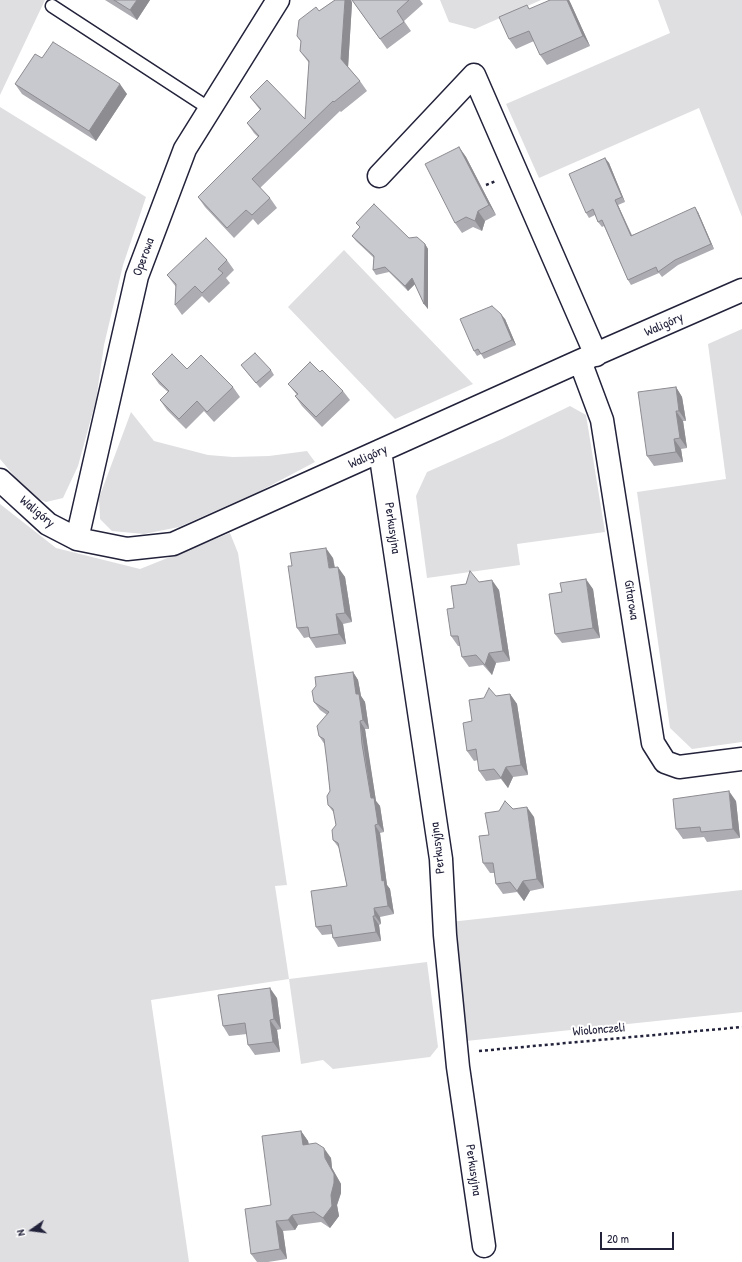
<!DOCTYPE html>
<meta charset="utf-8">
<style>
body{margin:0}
#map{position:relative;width:742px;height:1262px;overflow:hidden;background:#fff;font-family:"Patrick Hand",sans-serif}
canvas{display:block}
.north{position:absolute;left:12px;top:1210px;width:40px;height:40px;-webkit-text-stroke:3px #fff;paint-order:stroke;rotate:256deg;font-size:11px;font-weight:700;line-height:16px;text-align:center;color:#22223b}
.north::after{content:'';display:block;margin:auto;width:14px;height:18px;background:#22223b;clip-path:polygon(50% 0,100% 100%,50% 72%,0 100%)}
.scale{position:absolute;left:600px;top:1232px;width:74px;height:18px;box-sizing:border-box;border:2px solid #22223b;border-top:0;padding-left:5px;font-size:12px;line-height:14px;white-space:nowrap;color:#22223b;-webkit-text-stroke:3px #fff;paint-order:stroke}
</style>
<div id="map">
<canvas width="742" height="1262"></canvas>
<div class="north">N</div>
<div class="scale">20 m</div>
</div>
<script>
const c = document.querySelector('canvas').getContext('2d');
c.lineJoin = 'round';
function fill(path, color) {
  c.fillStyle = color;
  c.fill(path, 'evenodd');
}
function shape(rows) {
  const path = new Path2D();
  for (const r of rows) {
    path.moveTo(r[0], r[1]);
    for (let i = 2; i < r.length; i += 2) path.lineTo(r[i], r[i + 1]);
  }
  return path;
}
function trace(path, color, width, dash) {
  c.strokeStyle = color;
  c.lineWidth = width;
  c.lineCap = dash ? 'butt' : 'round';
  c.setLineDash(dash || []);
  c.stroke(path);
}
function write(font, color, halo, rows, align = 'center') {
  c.font = font + ' "Patrick Hand",sans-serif';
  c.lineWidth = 4;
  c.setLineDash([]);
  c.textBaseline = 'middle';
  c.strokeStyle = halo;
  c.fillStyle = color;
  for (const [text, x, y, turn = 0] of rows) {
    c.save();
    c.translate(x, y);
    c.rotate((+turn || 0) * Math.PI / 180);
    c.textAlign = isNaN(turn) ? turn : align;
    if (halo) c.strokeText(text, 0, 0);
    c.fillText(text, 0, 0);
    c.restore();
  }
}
fill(shape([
 [0,0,45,0,0,95],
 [440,0,541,0,475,29,449,22],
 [658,0,742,0,742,217,699,108,539,178,506,104,670,33],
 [0,107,146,197,123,265,104,345,96,400,78,466,63,498,46,502,31,496,0,459],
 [344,250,473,384,395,419,288,307],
 [742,329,742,742,692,749,670,728,637,492,726,479,708,344],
 [570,406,586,415,605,532,517,544,520,565,427,578,416,496,427,472,502,439],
 [131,412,154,441,208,455,233,457,269,456,307,451,315,462,260,491,179,527,144,534,112,531,100,519,99,498],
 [0,504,56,548,140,569,230,533,238,553,287,885,275,886,289,979,427,962,438,1047,430,1057,333,1069,323,1060,301,1064,289,979,151,1000,189,1262,0,1262],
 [742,890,742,1012,466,1041,450,922]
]), '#dfdfe2');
const lane = shape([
 [52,6,210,109]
]);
const street = shape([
 [379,176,474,75,596,355],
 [580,361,602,420,653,743,665,762,679,767,742,759],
 [380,451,441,859,445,935,458,1067,484,1246],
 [0,480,48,524,77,539,127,549,173,544,580,361,742,290],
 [77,539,137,276,185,149,278,0]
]);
trace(lane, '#22223b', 15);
trace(street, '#22223b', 25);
trace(shape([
 [486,185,496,181],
 [479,1051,742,1027]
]), '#22223b', 2.5, [3, 3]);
trace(lane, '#fff', 12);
trace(street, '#fff', 22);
fill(shape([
 [105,0,150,0,137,20],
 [335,0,351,0,352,3,348,67,360,81,367,91,341,112,340,111,260,188,270,198,277,208,258,225,253,219,234,238,205,207,198,197,258,137,254,133,247,123,260,110,250,97,305,119,309,63,300,51,301,42,297,36,319,11],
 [352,0,420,0,423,4,404,21,411,31,387,49],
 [550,0,569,0,571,4,590,46,547,65,540,55,534,41,516,49,509,39,530,9],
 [42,58,127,94,96,141,22,94,15,84],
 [459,147,466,157,496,215,485,221,482,231,473,227,462,233,455,223],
 [605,158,609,163,625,202,618,205,632,235,698,212,714,249,678,265,662,277,659,273,631,285,628,280,604,226,602,227,598,222,595,215,589,218,586,213],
 [356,223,409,238,425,244,428,249,428,309,424,304,415,284,408,291,389,272,376,275,373,270,374,258,356,241,352,236,360,227],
 [227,260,234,270,226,278,230,283,209,303,202,296,182,315,175,305,176,287,167,275],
 [505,319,516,345,484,359,481,354,477,356,474,351],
 [241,365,271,370,274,375,260,388],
 [187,369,233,387,240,397,214,422,204,411,186,429,167,410,160,400,168,392,159,384,152,374],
 [320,372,343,391,350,400,322,427,302,406,295,396,297,395,288,384],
 [676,387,682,397,686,421,683,421,687,448,681,449,683,462,654,466,647,456],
 [333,558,335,567,345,577,352,622,343,624,346,644,316,648,309,637,304,638,297,628],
 [479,582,499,590,510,661,496,663,492,675,483,665,469,667,462,657,460,646,458,646,451,636,454,608],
 [593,589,600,638,562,643,555,634],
 [353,672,358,680,361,696,365,702,369,729,365,729,368,752,376,801,380,806,384,832,380,833,387,885,390,889,394,914,380,917,381,924,379,925,381,941,338,947,333,938,332,934,322,935,316,927,347,886,339,848,333,840,336,825,334,813,328,805,330,791,327,763,325,745,319,736,327,715,320,710,314,702],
 [510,694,517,704,528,775,513,777,508,788,501,779,486,781,479,771,478,760,474,761,467,751,472,721,496,696],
 [736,801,740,838,707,842,704,837,683,839,676,829],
 [513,809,534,817,544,888,530,891,524,901,517,892,503,894,496,884,494,873,490,873,483,863,489,835],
 [277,998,281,1029,277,1030,280,1052,255,1055,248,1045,247,1034,229,1036,223,1026],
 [301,1131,308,1141,309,1144,331,1158,332,1168,341,1184,341,1193,337,1205,339,1216,330,1228,321,1222,298,1225,295,1230,283,1231,287,1259,268,1262,257,1262,251,1254]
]), '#acacb2');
fill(shape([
 [137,0,150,0,137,20,130,10],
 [345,0,351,0,352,3,348,68,341,59],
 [567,0,569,0,571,4,590,46,583,36],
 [120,84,127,94,96,141,89,131],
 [459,147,466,157,496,215,489,205],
 [605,158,609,163,625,202,622,197],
 [615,200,618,205,634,241,631,236],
 [695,207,698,212,714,249,711,244],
 [478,211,485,221,482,231,475,221],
 [425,244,428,249,428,309,424,304],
 [412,278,416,283,408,291,405,286],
 [501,314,505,319,516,345,512,340],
 [676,387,682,397,686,421,679,411],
 [676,411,683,421,687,448,680,438],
 [674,439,681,449,683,462,676,452],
 [326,548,333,558,336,578,329,568],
 [338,567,345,577,352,622,345,613],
 [586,579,593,589,600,638,593,628],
 [492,580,499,590,510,661,503,651],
 [336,614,343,624,346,644,339,634],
 [489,653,496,663,492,675,485,665],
 [353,672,358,680,361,696,365,702,369,729,363,720,356,694],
 [510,694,517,704,528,775,521,765],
 [360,721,365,729,376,801,380,806,384,832,378,824,371,798],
 [506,767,513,777,508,788,501,778],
 [729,791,736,801,740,838,733,829],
 [527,807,534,817,544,888,537,879],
 [375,825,380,833,387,885,390,889,394,914,388,906,382,881],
 [523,881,530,891,524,901,517,891],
 [374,908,380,917,381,924,375,916],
 [373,916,379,925,381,941,376,932],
 [270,988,277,998,281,1029,274,1019],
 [270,1020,277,1030,280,1052,273,1042],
 [301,1131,308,1141,310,1154,303,1145],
 [324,1148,331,1158,332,1168,341,1184,341,1193,337,1205,339,1216,330,1228,323,1218,331,1195],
 [292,1215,298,1225,295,1230,288,1220],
 [276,1221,283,1231,287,1259,280,1249]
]), '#8c8c91');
const building = shape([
 [114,0,137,0,130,10,114,0],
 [335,0,345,0,341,59,360,81,334,102,333,101,252,179,270,198,252,215,246,210,227,228,198,197,259,136,247,123,261,109,250,97,267,80,305,119,309,61,300,51,301,41,297,36,299,20,316,7,319,11,335,0],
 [352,0,409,0,397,11,404,22,380,39,352,0],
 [550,0,567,0,583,36,540,55,529,31,509,39,499,17,527,5,529,9,550,0],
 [53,42,120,84,89,131,15,84,35,54,42,58,53,42],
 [459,147,489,205,478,211,475,221,466,217,455,223,425,164,459,147],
 [605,158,622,197,615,200,631,236,695,207,711,244,675,260,658,272,656,267,628,280,602,220,598,222,593,209,586,213,569,174,605,158],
 [374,204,409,238,417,237,425,244,424,304,412,278,405,286,385,267,373,270,374,256,352,236,360,227,356,223,374,204],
 [206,238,227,260,218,269,223,273,202,293,195,286,175,305,176,284,167,275,206,238],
 [492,306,501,314,512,340,481,354,478,349,474,351,460,319,492,306],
 [255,353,271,370,256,383,241,365,255,353],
 [172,354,187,369,201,355,233,387,207,412,197,401,179,419,160,400,169,391,152,374,172,354],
 [310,362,320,372,322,370,343,391,316,417,295,396,298,394,288,384,310,362],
 [676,387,679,411,676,411,680,438,674,439,676,452,647,456,638,392,676,387],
 [326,548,329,568,338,567,345,613,336,614,339,634,310,638,308,627,297,628,288,566,292,566,290,553,326,548],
 [470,571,479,582,492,580,503,651,489,653,485,665,476,655,462,657,458,636,451,636,447,609,454,608,451,586,466,584,470,571],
 [586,579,593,628,555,634,549,594,562,592,560,583,586,579],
 [353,672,356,694,359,694,363,720,360,721,362,744,371,798,374,798,378,824,375,825,382,881,384,880,388,906,374,908,375,916,373,916,376,932,333,938,331,925,316,927,311,891,347,886,338,843,333,840,332,830,336,825,333,809,328,805,327,796,330,791,327,763,324,739,319,736,317,726,329,712,314,702,312,691,316,686,315,677,353,672],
 [489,688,496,696,510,694,521,765,506,767,501,778,494,769,479,771,476,749,467,751,463,723,472,721,469,700,484,698,489,688],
 [729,791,733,829,701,832,700,827,676,829,673,799,729,791],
 [505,801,513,809,527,807,537,879,523,881,517,891,510,882,496,884,493,863,483,863,479,836,489,835,485,813,499,811,505,801],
 [270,988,274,1019,270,1020,273,1042,248,1045,245,1023,223,1026,218,995,270,988],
 [301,1131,303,1145,316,1143,324,1148,325,1158,334,1174,334,1183,331,1195,332,1206,323,1218,314,1212,292,1215,288,1220,276,1221,280,1249,251,1254,245,1209,271,1205,262,1136,301,1131]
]);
fill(building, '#c8c8cf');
trace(building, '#8c8c91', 1);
write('13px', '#22223b', '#fff', [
 ["Operowa",144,257,-70],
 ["Waligóry",664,325,-24],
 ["Waligóry",368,457,-24],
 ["Waligóry",37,512,40],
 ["Perkusyjna",392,528,82],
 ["Gitarowa",631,600,81],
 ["Perkusyjna",438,848,-97],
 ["Wiolonczeli",599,1030,-5],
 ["Perkusyjna",473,1170,82]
]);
</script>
